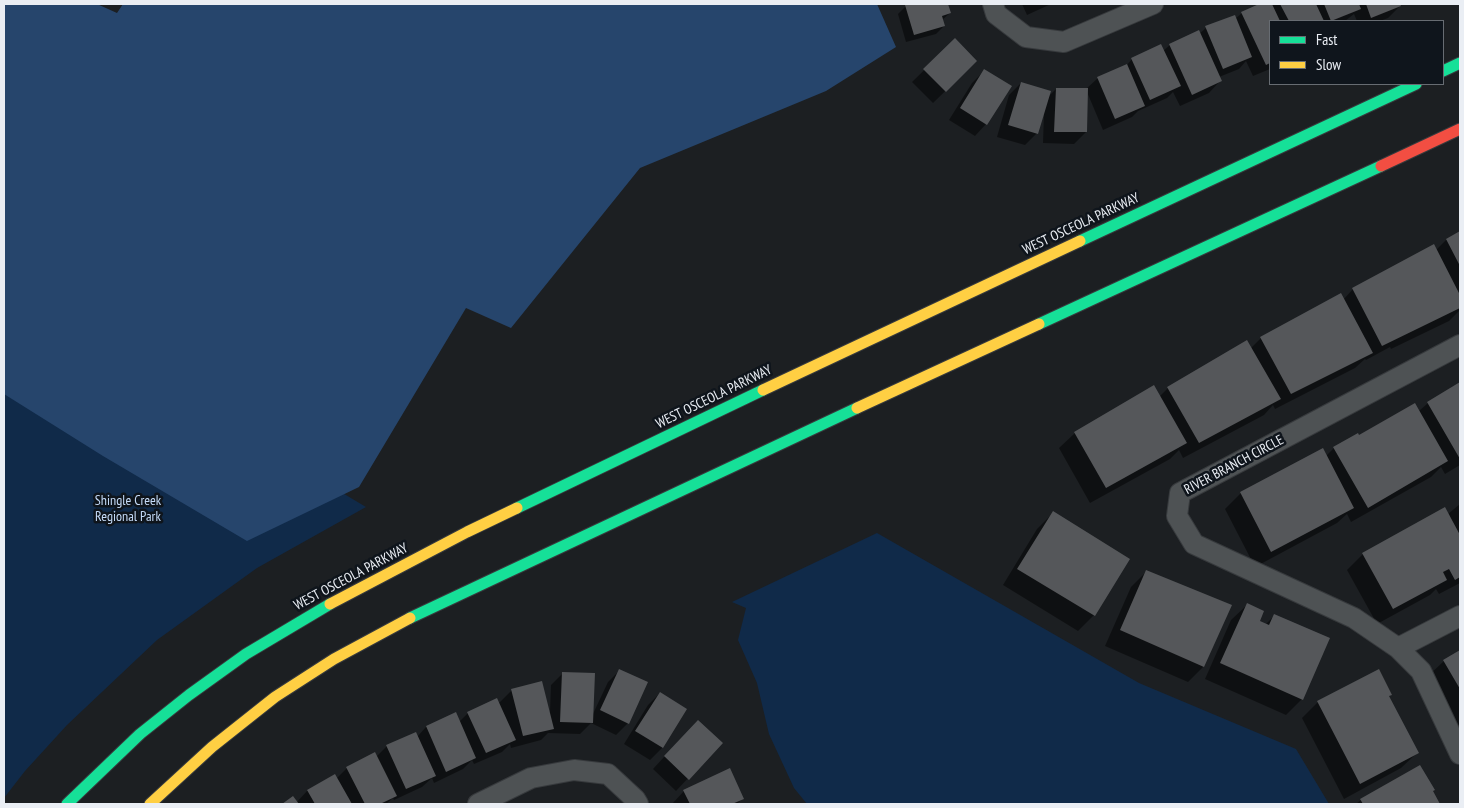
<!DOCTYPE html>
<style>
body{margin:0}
#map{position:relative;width:1464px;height:808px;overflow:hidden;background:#1c1f22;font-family:"PT Sans Narrow",sans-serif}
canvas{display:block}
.frame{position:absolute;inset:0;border:5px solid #eaeef4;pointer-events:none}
.legend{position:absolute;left:1269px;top:20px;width:175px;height:65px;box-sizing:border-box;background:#0f151c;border:1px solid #676c72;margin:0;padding:6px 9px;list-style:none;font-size:15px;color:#eaeef4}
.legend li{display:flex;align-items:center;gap:10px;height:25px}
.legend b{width:25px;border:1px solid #676c72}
</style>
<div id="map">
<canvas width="1464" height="808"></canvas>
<div class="frame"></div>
<ul class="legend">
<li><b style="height:6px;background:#16e098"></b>Fast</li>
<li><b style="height:6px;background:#ffcf43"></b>Slow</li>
</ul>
</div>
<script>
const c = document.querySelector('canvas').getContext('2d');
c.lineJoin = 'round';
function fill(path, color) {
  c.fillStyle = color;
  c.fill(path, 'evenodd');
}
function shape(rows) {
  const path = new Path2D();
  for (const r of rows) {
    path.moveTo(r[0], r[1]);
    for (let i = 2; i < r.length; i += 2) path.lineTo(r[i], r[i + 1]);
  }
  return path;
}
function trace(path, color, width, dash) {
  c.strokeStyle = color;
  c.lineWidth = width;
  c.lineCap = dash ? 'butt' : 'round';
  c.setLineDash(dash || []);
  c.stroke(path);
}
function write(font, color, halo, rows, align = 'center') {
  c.font = font + ' "PT Sans Narrow",sans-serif';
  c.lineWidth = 5;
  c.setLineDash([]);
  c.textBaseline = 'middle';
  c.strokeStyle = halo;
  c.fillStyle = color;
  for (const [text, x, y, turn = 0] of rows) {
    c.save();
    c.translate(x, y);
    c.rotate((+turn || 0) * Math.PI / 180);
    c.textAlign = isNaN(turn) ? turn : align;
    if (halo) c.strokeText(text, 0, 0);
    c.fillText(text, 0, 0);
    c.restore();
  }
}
fill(shape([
 [4,291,366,507,257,568,157,640,67,725,25,771,4,798],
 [877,533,1139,683,1296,749,1329,804,807,804,794,788,769,734,757,683,738,640,746,608,732,602]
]), '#102a49');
fill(shape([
 [4,4,97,4,117,13,123,4,877,4,896,47,826,91,640,168,511,328,466,308,359,487,247,541,103,456,4,394]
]), '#26456c');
fill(shape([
 [913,4,947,4,950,13,942,20,944,26,936,34,906,42,898,14,906,6],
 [1022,4,1051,4,1027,15],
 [1262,4,1399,4,1400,6,1388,18,1380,21,1357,21,1354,14,1345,21,1270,21,1270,69,1253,76,1246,61,1239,69,1219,77,1220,81,1209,93,1180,106,1173,92,1167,98,1138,111,1132,117,1103,130,1087,92,1086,132,1074,144,1043,143,1044,113,1037,133,1025,145,997,137,1009,95,1021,83,1048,97,1056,89,1086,89,1098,78,1126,66,1132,59,1163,51,1170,45,1199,34,1206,28,1235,19,1242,13],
 [955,40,976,61,933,103,912,82],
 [984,71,986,124,975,136,949,120,972,83],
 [1460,232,1460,311,1460,310,1449,321,1391,349,1390,347,1366,360,1365,359,1355,368,1275,409,1273,405,1264,415,1183,458,1179,450,1170,459,1090,503,1059,448,1075,433,1159,397,1168,388,1250,349,1261,338,1343,300,1353,289,1434,246,1436,250,1446,240],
 [1460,383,1460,465,1445,474,1441,467,1431,477,1351,522,1347,514,1337,523,1255,567,1225,509,1241,493,1323,450,1326,456,1334,448,1419,411,1428,403],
 [1460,504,1460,583,1439,594,1436,589,1430,595,1377,624,1347,570,1363,554,1448,514],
 [1053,513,1128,559,1094,615,1078,631,1003,585,1037,529],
 [1147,571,1203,667,1188,682,1105,646,1131,587],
 [1247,605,1258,621,1265,625,1275,615,1302,699,1286,715,1205,679,1231,620],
 [1460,651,1460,732,1428,676,1444,661],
 [620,670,628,723,616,735,591,723,580,734,548,733,541,740,511,748,510,744,502,752,474,764,472,760,463,769,434,783,432,778,422,787,394,800,393,798,386,804,284,804,293,798,296,803,307,791,334,775,336,779,347,768,376,757,387,746,417,737,426,727,456,714,459,722,468,713,498,704,512,690,550,712,551,685,563,673,592,716,608,682],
 [660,693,686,709,662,748,650,760,624,744,648,705],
 [1388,697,1417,753,1401,768,1344,799,1302,718,1318,702],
 [686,733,721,743,676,791,653,769],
 [684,791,742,799,737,804,672,804],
 [1432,791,1439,804,1356,804,1361,800]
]), '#0007');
fill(shape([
 [908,4,948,4,951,13,942,16,945,26,914,35,905,5],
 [1259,4,1272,4,1280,21,1270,21,1270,63,1266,65,1241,12],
 [1280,4,1316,4,1324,21,1289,21],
 [1324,4,1359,4,1361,9,1331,21],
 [1366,4,1400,4,1401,6,1371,18],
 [1235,15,1252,57,1223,69,1205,26],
 [1199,30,1222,81,1192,95,1169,44],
 [955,38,977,61,946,92,923,69],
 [1161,44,1181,86,1150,100,1131,58],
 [1127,64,1145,106,1115,119,1097,77],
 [984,69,1012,86,987,125,960,108],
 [1021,82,1051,91,1038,134,1008,125],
 [1056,88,1088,88,1087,132,1054,132],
 [1460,231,1460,266,1446,239],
 [1434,244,1460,295,1460,308,1382,346,1352,288],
 [1341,293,1373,353,1291,394,1260,337],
 [1247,340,1281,399,1199,443,1167,387],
 [1460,382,1460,459,1427,402],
 [1154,385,1187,443,1106,488,1074,432],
 [1415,403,1448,461,1368,508,1333,447,1358,433,1359,435],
 [1323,448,1354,508,1271,552,1240,492],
 [1445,507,1460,535,1460,577,1455,580,1449,569,1443,572,1447,580,1393,609,1362,553],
 [1053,511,1130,559,1095,616,1017,569],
 [1146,570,1232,605,1204,667,1120,630],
 [1247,603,1264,611,1260,621,1269,625,1274,614,1330,638,1303,700,1220,663],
 [1460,650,1460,689,1443,660],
 [619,669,648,682,629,724,600,710],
 [1379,669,1392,695,1389,696,1419,753,1360,784,1317,701],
 [562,672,595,673,593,723,560,722],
 [542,681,554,729,523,736,511,689],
 [660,692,687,709,663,748,635,731],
 [497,698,516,740,486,753,467,712],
 [456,712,476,758,446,772,426,726],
 [698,720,723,743,689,780,664,756],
 [416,732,436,776,406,789,386,745],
 [375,752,397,796,380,804,365,804,346,767],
 [1420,765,1435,790,1433,791,1440,804,1363,804,1360,799],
 [730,768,744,799,732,804,690,804,683,790],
 [335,774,352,804,315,804,307,790],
 [293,796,299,804,282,804]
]), '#55575a');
const street = shape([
 [993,4,996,14,1026,37,1064,42,1153,4],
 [1460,345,1180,493,1177,516,1194,544,1354,618,1398,648,1421,671,1460,754],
 [1398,648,1460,616],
 [478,804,531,778,574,770,608,774,635,799,638,804]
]);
const fast = shape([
 [1443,71,1460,63],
 [1080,241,1416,84],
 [1039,324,1381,166],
 [517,508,763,390],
 [410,618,857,408],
 [67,804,140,734,189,695,246,654,330,604]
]);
const slow = shape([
 [763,390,1080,241],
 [857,408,1039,324],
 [330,604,467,532,517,508],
 [150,804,212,747,275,697,334,659,410,618]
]);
const jam = shape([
 [1381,166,1460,129]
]);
trace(street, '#373a3d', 22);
trace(fast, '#373a3d', 13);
trace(slow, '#373a3d', 13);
trace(jam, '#373a3d', 13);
trace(street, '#4e5254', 20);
trace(fast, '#16e098', 11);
trace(slow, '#ffcf43', 11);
trace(jam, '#f24e42', 11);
write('14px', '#eaeef4', '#0f151c', [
 ["WEST OSCEOLA PARKWAY",1081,224,-25],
 ["WEST OSCEOLA PARKWAY",714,397,-26],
 ["RIVER BRANCH CIRCLE",1234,465,-28],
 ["WEST OSCEOLA PARKWAY",351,577,-28]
]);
write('14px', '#c5dbf8', '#0f151c', [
 ["Shingle Creek",128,501],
 ["Regional Park",128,517]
]);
</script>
